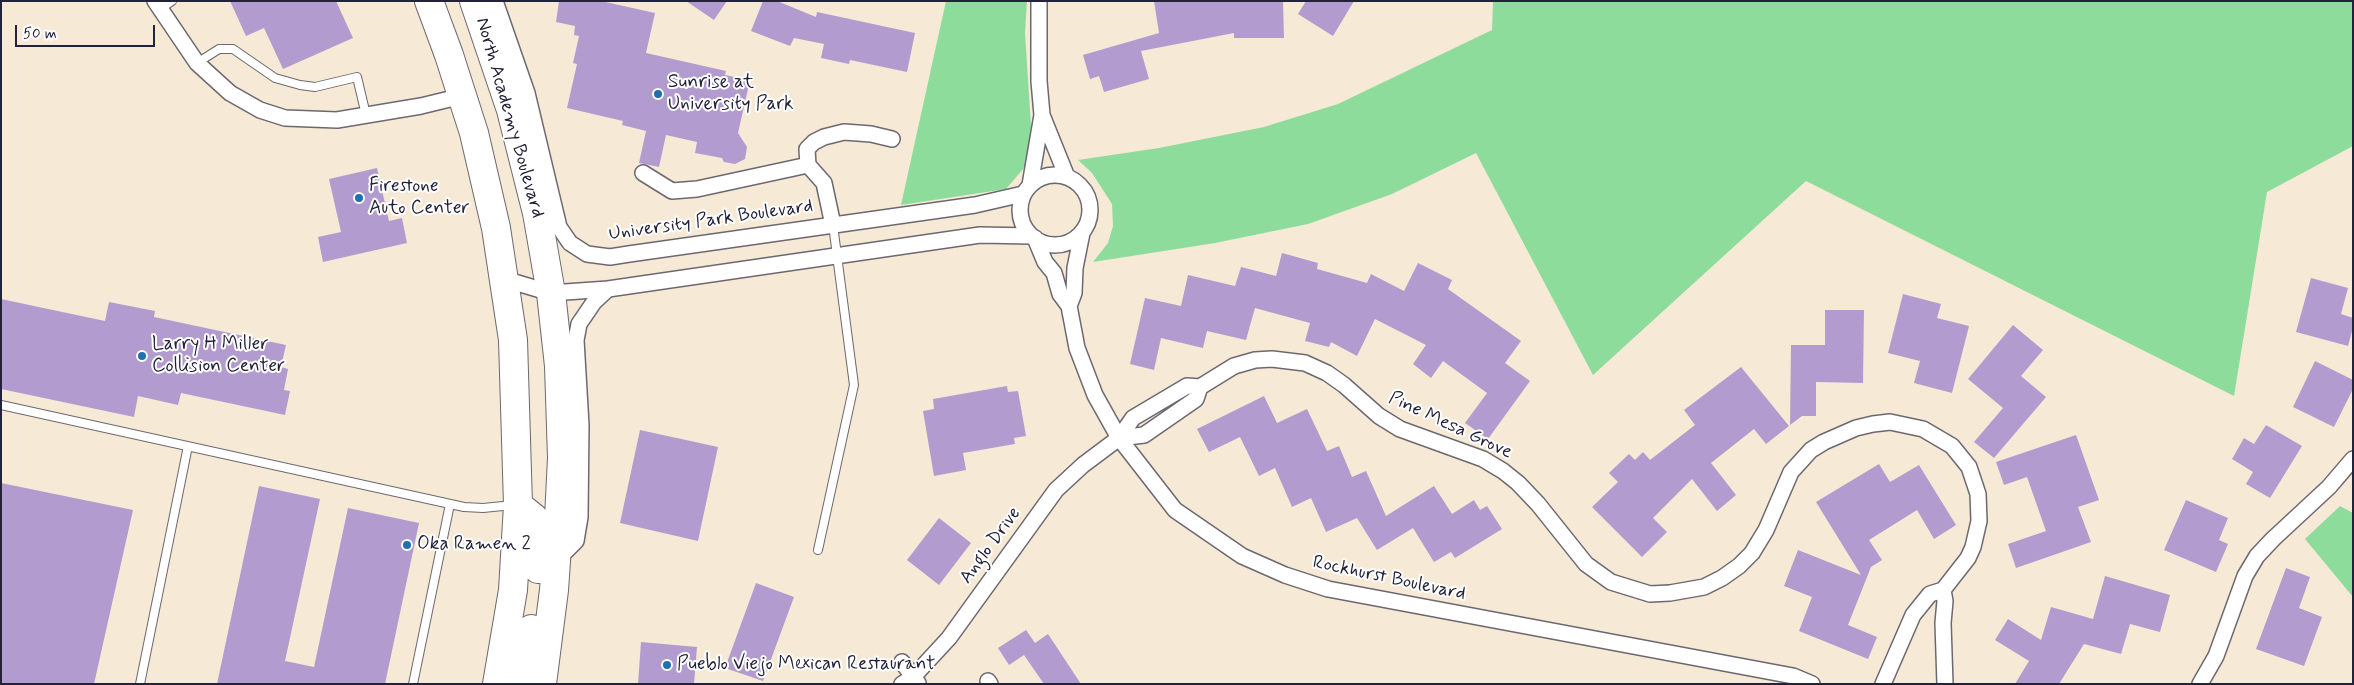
<!DOCTYPE html>
<style>
body{margin:0}
#map{position:relative;width:2354px;height:685px;overflow:hidden;background:#f6e9d5;font-family:Mynerve,sans-serif}
canvas{display:block}
.frame{position:absolute;inset:0;border:2px solid #22223b;pointer-events:none}
.scale{position:absolute;left:15px;top:25px;width:140px;height:22px;box-sizing:border-box;border:2px solid #22223b;border-top:0;padding-left:6px;font-size:15px;line-height:18px;white-space:nowrap;color:#22223b;-webkit-text-stroke:4px #fff;paint-order:stroke}
</style>
<div id="map">
<canvas width="2354" height="685"></canvas>
<div class="frame"></div>
<div class="scale">50 m</div>
</div>
<script>
const c = document.querySelector('canvas').getContext('2d');
c.lineJoin = 'round';
function fill(path, color) {
  c.fillStyle = color;
  c.fill(path, 'evenodd');
}
function shape(rows) {
  const path = new Path2D();
  for (const r of rows) {
    if (r.length === 3) {
      path.moveTo(r[0] + r[2], r[1]);
      path.arc(r[0], r[1], r[2], 0, 2 * Math.PI);
      continue;
    }
    path.moveTo(r[0], r[1]);
    for (let i = 2; i < r.length; i += 2) path.lineTo(r[i], r[i + 1]);
  }
  return path;
}
function trace(path, color, width, dash) {
  c.strokeStyle = color;
  c.lineWidth = width;
  c.lineCap = dash ? 'butt' : 'round';
  c.setLineDash(dash || []);
  c.stroke(path);
}
function write(font, color, halo, rows, align = 'center') {
  c.font = font + ' Mynerve,sans-serif';
  c.lineWidth = 4;
  c.setLineDash([]);
  c.textBaseline = 'middle';
  c.strokeStyle = halo;
  c.fillStyle = color;
  for (const [text, x, y, turn = 0] of rows) {
    c.save();
    c.translate(x, y);
    c.rotate((+turn || 0) * Math.PI / 180);
    c.textAlign = isNaN(turn) ? turn : align;
    if (halo) c.strokeText(text, 0, 0);
    c.fillText(text, 0, 0);
    c.restore();
  }
}
fill(shape([
 [946,1,1027,1,1025,33,1032,142,1029,162,1006,189,901,205],
 [1493,1,2353,1,2353,146,2267,192,2234,396,1806,181,1593,375,1476,153,1392,194,1308,224,1215,243,1093,262,1108,243,1113,226,1112,204,1092,173,1078,160,1159,148,1264,127,1338,104,1492,30],
 [2340,506,2353,513,2353,597,2305,539]
]), '#8ddc9b');
fill(shape([
 [230,1,336,1,353,38,283,69,264,28,246,36],
 [559,1,601,1,655,13,646,53,726,71,725,75,750,80,738,133,747,147,745,159,735,164,724,162,722,158,695,153,697,142,666,135,659,167,639,163,646,131,622,125,623,121,567,108,577,64,573,63,579,36,574,35,575,26,556,22],
 [686,1,727,1,714,20],
 [763,1,777,1,816,17,817,12,915,33,907,72,850,60,849,64,821,58,824,44,794,38,790,46,751,31],
 [1154,1,1283,1,1284,38,1234,38,1234,33,1141,51,1149,79,1104,92,1099,76,1090,79,1083,55,1159,33],
 [1306,1,1354,1,1333,36,1298,14],
 [377,168,389,221,402,218,407,243,323,262,318,237,341,232,329,179],
 [1282,253,1318,263,1317,269,1367,283,1371,274,1404,291,1418,263,1452,280,1448,289,1521,341,1505,363,1530,381,1488,439,1465,423,1487,393,1443,361,1431,378,1413,364,1426,345,1375,319,1357,356,1331,342,1329,347,1305,341,1310,323,1255,308,1246,340,1207,331,1203,348,1161,338,1154,370,1130,364,1145,298,1181,306,1188,275,1235,286,1241,267,1276,276],
 [2311,278,2348,288,2341,314,2353,318,2353,327,2348,346,2296,332],
 [1903,294,1941,304,1937,318,1969,326,1952,393,1914,383,1920,361,1888,353],
 [1,299,105,321,109,302,155,311,154,317,286,345,281,367,288,369,284,390,290,391,285,415,181,393,178,405,138,396,134,417,1,389],
 [1825,310,1864,310,1863,383,1816,382,1816,416,1802,416,1790,425,1791,345,1825,345],
 [2013,325,2043,350,2021,376,2046,397,1994,458,1974,442,2003,408,1968,379],
 [2315,361,2353,380,2353,389,2334,427,2293,407],
 [1741,367,1789,426,1766,444,1754,429,1711,463,1736,495,1717,511,1692,479,1653,518,1667,532,1642,557,1592,507,1618,482,1609,473,1629,454,1635,460,1643,452,1650,460,1695,425,1684,410],
 [1007,386,1008,392,1018,391,1026,436,1014,438,1015,444,963,453,966,470,934,476,923,411,934,409,933,399],
 [1264,396,1277,423,1307,409,1327,451,1339,446,1352,477,1366,471,1386,516,1434,486,1452,514,1474,500,1480,510,1487,506,1502,529,1455,558,1451,552,1434,562,1413,528,1377,550,1357,518,1326,532,1311,498,1292,507,1275,468,1259,476,1240,437,1209,452,1197,429],
 [2266,425,2302,446,2270,498,2246,484,2253,472,2232,459,2244,438,2254,444],
 [640,430,718,447,698,541,620,523],
 [2076,435,2099,500,2078,507,2091,542,2016,568,2008,544,2046,531,2027,477,2004,485,1996,462],
 [1879,464,1890,482,1919,465,1956,525,1934,539,1917,510,1869,540,1882,560,1871,567,1848,625,1877,637,1868,659,1799,631,1812,597,1784,586,1798,550,1861,575,1816,502],
 [1,483,133,510,94,684,1,684],
 [259,486,320,499,285,661,314,667,348,508,419,523,385,684,217,684],
 [2186,500,2228,518,2219,540,2228,544,2216,572,2164,550],
 [939,518,971,543,939,585,907,560],
 [2286,568,2310,577,2299,608,2322,617,2304,666,2256,649],
 [2105,576,2170,595,2160,632,2130,624,2121,654,2084,644,2059,684,2015,684,2029,661,1995,640,2008,619,2041,640,2051,607,2093,619],
 [756,583,794,597,763,681,725,668],
 [1026,630,1035,643,1048,634,1081,684,1044,684,1024,655,1009,665,998,648],
 [641,642,697,647,694,684,638,684]
]), '#b29ccf');
const lane = shape([
 [160,9,172,1],
 [197,63,219,49,233,49,275,78,300,85,315,87,357,77,366,115],
 [1,405,464,507,483,508,513,505],
 [818,550,854,385,833,225],
 [140,684,188,446],
 [413,684,450,504]
]);
const street = shape([
 [155,1,197,63,230,93,260,110,285,118,337,120,421,106,462,96],
 [495,1,527,93,559,227,570,243,587,254,610,257,629,254,975,205,1023,194],
 [1039,1,1039,81,1042,115,1067,177],
 [808,165,807,149,814,142,824,137,844,132,871,134,892,139],
 [643,173,672,191,697,189,808,165,824,183,833,225],
 [1055,210,35],
 [1030,185,1042,115],
 [1035,238,1045,262,1054,273,1060,294,1069,306,1077,348,1095,395,1119,438,1175,510,1242,556,1285,575,1328,589,1793,676,1812,684],
 [504,279,551,293,608,289],
 [1069,306,1074,293,1075,268,1082,233],
 [1119,438,1144,435,1196,399,1200,387,1234,366,1255,360,1272,359,1305,363,1327,373,1344,385,1379,416,1400,429,1483,459,1503,471,1518,483,1538,504,1586,564,1611,582,1650,594,1670,593,1704,587,1722,578,1739,566,1752,553,1766,530,1791,472,1811,450,1824,442,1856,428,1873,424,1890,422,1923,429,1952,446,1969,467,1978,494,1979,521,1973,547,1968,558,1943,590,1930,594,1913,615,1883,684],
 [557,560,576,541,580,517,581,425,576,340,579,324,594,302,608,289,980,235,1031,236],
 [1943,590,1945,601,1943,623,1945,684],
 [902,662,918,683],
 [988,681,990,684],
 [902,684,913,677,949,638,1056,490,1083,465,1119,438,1133,418,1187,386,1200,387],
 [2200,684,2216,656,2245,576,2257,556,2273,539,2329,487,2353,459]
]);
const highway = shape([
 [429,1,449,55,474,133,496,228,513,340,518,505,513,590,497,684],
 [474,1,511,110,537,213,551,293,559,366,562,458,559,518,554,590,542,684],
 [518,505,534,518,539,527,538,569],
 [521,684,531,629]
]);
trace(lane, '#6c6871', 10);
trace(street, '#6c6871', 18);
trace(highway, '#6c6871', 30);
trace(lane, '#fff', 8);
trace(street, '#fff', 15);
trace(highway, '#fff', 28);
for (const [x, y, r, color] of [
 [658,94,5,"#1f6fb2"],
 [359,198,5,"#1f6fb2"],
 [142,356,5,"#1f6fb2"],
 [407,545,5,"#1f6fb2"],
 [667,665,5,"#1f6fb2"]
]) {
  const dot = new Path2D();
  dot.arc(x, y, r, 0, 2 * Math.PI);
  c.fillStyle = color;
  c.fill(dot);
  trace(dot, '#fff', 2);
}
write('19px', '#22223b', '#fff', [
 ["Sunrise at",668,83],
 ["University Park",668,105],
 ["Firestone",369,187],
 ["Auto Center",369,209],
 ["Larry H Miller",152,345],
 ["Collision Center",152,367],
 ["Oka Ramen 2",417,545],
 ["Pueblo Viejo Mexican Restaurant",677,665]
], 'left');
write('19px', '#22223b', '#fff', [
 ["North Academy Boulevard",509,118,74],
 ["University Park Boulevard",711,221,-8],
 ["Pine Mesa Grove",1450,426,25],
 ["Anglo Drive",991,546,-54],
 ["Rockhurst Boulevard",1389,579,12]
]);
</script>
